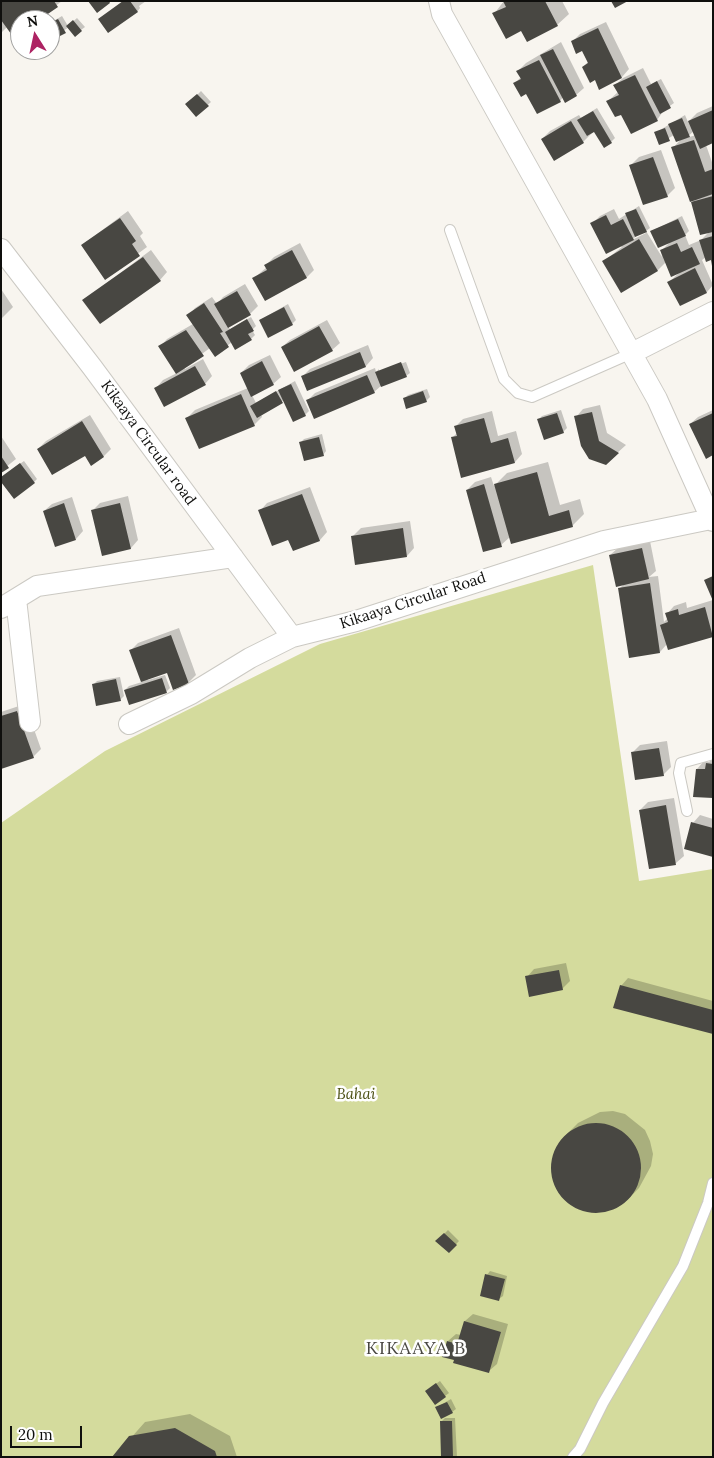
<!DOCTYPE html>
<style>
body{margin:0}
#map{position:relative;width:714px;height:1458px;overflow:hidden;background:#f8f5ef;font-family:Lora,serif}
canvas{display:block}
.frame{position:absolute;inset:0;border:2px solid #0f0f0d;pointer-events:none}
.north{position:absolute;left:10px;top:10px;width:50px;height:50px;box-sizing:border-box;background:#fff;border:1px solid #9f9f9e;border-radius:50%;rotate:350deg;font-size:14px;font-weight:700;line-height:20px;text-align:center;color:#0f0f0d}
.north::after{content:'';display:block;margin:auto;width:18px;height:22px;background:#ad2363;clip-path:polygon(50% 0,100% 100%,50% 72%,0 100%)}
.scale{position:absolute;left:10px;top:1426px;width:72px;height:22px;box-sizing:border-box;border:2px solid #0f0f0d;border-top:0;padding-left:6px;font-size:15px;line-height:18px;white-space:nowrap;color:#0f0f0d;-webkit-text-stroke:4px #fff;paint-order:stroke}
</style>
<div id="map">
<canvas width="714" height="1458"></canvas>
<div class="frame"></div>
<div class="north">N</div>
<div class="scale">20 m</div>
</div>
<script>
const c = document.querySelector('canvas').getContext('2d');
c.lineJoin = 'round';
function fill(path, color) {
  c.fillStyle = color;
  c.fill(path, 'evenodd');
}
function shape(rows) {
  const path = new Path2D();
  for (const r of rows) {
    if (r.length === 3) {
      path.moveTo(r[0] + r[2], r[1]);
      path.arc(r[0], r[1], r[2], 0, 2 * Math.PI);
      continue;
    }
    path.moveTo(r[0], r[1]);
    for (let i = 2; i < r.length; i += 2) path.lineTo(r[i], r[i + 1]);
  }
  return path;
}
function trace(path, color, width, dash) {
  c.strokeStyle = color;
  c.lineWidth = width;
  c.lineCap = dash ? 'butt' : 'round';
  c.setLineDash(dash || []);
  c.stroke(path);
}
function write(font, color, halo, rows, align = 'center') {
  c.font = font + ' Lora,serif';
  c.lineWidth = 5;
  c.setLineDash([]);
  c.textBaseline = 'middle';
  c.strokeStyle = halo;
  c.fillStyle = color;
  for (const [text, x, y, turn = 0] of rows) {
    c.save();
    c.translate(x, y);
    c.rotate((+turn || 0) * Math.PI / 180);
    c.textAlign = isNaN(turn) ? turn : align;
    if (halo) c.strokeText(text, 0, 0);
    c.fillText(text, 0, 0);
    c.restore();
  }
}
fill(shape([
 [593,565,639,881,713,869,713,1457,1,1457,1,823,105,751,320,644]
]), '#d4db9d');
fill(shape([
 [1,1,62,1,37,20,20,20,20,32,8,26,1,33,1,21,4,21],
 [123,1,146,1,139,6,140,8,137,12,99,19],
 [504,1,562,1,569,14,557,25,522,30,494,14],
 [62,16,68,26,77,18,85,27,81,30,69,27,50,40,50,23],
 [606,22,629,69,622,77,600,88,595,78,583,67,589,61,583,49,572,42,580,34],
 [561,42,584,88,576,95,563,97,560,101,515,83,521,77,518,71,526,63],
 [643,68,651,84,661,79,674,103,664,110,657,120,621,113,608,101,618,92,615,85,623,78],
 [201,91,211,102,196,115,187,105],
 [713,106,713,142,706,145,713,165,713,263,711,259,706,257,702,260,713,285,707,292,680,305,669,282,680,272,666,262,658,270,621,291,604,261,622,247,592,224,600,216,614,209,619,219,639,206,650,228,646,231,662,257,661,251,670,242,652,231,682,216,689,231,685,235,689,245,701,240,709,232,692,202,697,198,673,148,682,138,674,135,659,144,655,133,685,115,688,122,697,113],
 [694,131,696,135,686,138],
 [645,232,646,233,632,240,637,235],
 [597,108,615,138,611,142,595,130,583,142,542,139,550,131,579,115,581,118],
 [661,150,675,188,667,196,631,165,639,157],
 [128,211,143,233,140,236,147,247,105,278,82,245],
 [300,243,314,270,307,277,254,278,267,267,266,265,274,257],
 [151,250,167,272,160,280,84,300],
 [245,284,258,306,250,314,228,326,230,329,251,317,256,326,252,330,255,335,251,339,232,342,215,355,210,348,184,367,185,369,203,359,212,376,205,384,156,388,163,380,177,373,160,347,167,339,193,324,188,316,195,308,212,297,217,304,223,297],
 [1,289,13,307,1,319],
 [288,304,296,320,292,324,260,320],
 [327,320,340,343,332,350,282,347,290,340],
 [368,345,373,358,366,366,307,390,302,377,310,369],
 [270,355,281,377,273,384,252,395,256,403,295,381,309,411,305,415,284,400,261,414,262,417,254,425,187,418,195,410,248,388,241,373,249,365],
 [406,362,410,373,406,376,382,385,374,392,307,401,315,393,375,368,376,372,379,369,379,371],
 [427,389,430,397,426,401,404,399,408,395],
 [600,405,607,433,626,445,605,464,576,417,583,409],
 [561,410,567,428,563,432,538,420,542,416],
 [713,410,713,454,690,424,698,417],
 [492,411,498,436,516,431,522,454,515,462,452,438,457,433,455,427,463,419],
 [90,415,111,449,103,457,38,449,46,441],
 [322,434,326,451,323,455,300,443,304,439],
 [1,436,16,459,1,471],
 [24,461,37,479,34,482,4,475],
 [548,462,560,505,580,499,584,514,572,526,510,537,501,545,467,490,475,482,491,477,494,486,507,473],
 [310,487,327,532,320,540,293,550,289,538,260,511,267,503],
 [128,496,138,540,131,548,103,555,93,510,100,503],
 [72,497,83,531,76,539,44,511,52,504],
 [410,521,414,548,407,556,353,536,361,528],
 [650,541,656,571,649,577,658,576,664,622,668,618,667,614,674,606,686,602,687,608,713,600,713,636,669,649,667,644,660,652,630,656,620,588,624,584,610,555,618,548],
 [179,628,196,675,188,683,168,671,147,678,148,680,165,675,170,688,166,692,125,690,129,686,142,682,131,650,138,643],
 [120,677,124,696,120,700,93,685,97,681],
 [25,704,41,749,33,757,1,768,1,712],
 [667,741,671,767,663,775,632,753,640,745],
 [713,758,713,797,697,769,704,761,709,762],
 [674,798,684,856,676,863,650,868,640,810,648,802],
 [700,815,713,819,713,855,693,823],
 [566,963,570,981,562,989,527,977,534,969],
 [628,978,713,1001,713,1033,621,986],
 [613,1111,625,1114,645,1130,650,1141,653,1154,651,1166,639,1188,627,1200,604,1211,591,1212,579,1209,559,1193,554,1182,553,1157,566,1135,578,1123,600,1112],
 [448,1230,459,1241,449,1252,437,1241],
 [490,1271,507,1276,503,1296,499,1299,487,1275],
 [473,1314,508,1324,497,1364,489,1371,448,1341,456,1334,461,1335,465,1321],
 [440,1381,449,1393,445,1396,430,1388],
 [451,1399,456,1409,452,1412,437,1407],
 [190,1414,230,1436,237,1457,114,1457,145,1422],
 [445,1418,455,1418,457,1457,442,1457,441,1422]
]), '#0003');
fill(shape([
 [1,1,54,1,58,7,39,20,20,20,20,34,14,38,1,20],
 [88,1,109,1,110,3,97,13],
 [123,1,130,1,138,12,108,33,98,19],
 [503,1,545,1,558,26,527,42,521,31,506,39,492,13,506,7],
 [611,1,628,1,615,8],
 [58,19,66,33,50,41,50,23],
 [73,20,82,31,75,37,66,26],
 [598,28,622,78,599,90,595,80,590,83,582,67,588,63,582,51,576,54,571,41],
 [553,49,577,96,565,103,540,55],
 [539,60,561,102,537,114,526,94,521,97,513,83,521,79,516,71],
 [635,75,658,121,631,134,621,115,615,117,606,101,619,95,613,85],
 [657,81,671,108,660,114,646,87],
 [197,94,209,106,196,117,185,104],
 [713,110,713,143,700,149,688,121],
 [593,111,612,143,604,148,594,132,587,136,577,120],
 [682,118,690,137,676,142,668,124],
 [571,121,584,143,554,161,541,139],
 [665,128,670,141,659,145,654,132],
 [694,140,705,172,713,169,713,194,690,202,671,147],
 [653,157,668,197,643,205,629,165],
 [713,196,713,232,700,235,691,202],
 [636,209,647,232,635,237,625,213],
 [606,215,611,225,623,219,634,240,606,254,590,223],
 [120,218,136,241,132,244,140,256,105,280,81,245],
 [678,219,686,236,658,248,650,231],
 [713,236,713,266,712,266,711,260,706,262,699,240],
 [639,239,658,271,621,293,602,261],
 [677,243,681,252,692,247,700,264,671,277,660,250],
 [292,250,307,278,265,301,252,278,267,270,264,265],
 [143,257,161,281,100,324,82,300],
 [695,268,707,293,680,306,667,282],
 [237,291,251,315,228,328,214,304],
 [204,303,223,332,220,333,229,347,215,357,186,315],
 [284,307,293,325,268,338,259,320],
 [247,319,254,331,248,334,252,340,235,350,225,332],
 [319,326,333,351,294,372,281,347],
 [186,330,204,356,176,374,158,346],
 [360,352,366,367,307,391,301,376],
 [262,361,274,385,251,397,240,373],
 [401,362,407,377,381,387,375,372],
 [195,366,206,385,164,407,154,388],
 [367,375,375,393,314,419,306,400],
 [291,384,306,416,293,422,278,390],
 [276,391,283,403,257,418,250,406],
 [423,391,427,402,406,409,403,398],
 [241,394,255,426,199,449,185,418],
 [592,412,599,441,619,453,606,465,589,459,581,446,574,416],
 [557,413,564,433,544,440,537,419],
 [713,413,713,455,706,459,689,424],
 [484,418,491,443,508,438,515,463,461,478,451,437,457,436,454,426],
 [82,421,104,457,91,466,85,456,52,475,37,449],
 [319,437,324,456,304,461,299,442],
 [1,456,9,468,1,473],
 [20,463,35,483,14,499,1,482,1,477],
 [537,472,549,516,569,510,573,527,511,544,494,484],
 [484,484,502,547,483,552,466,490],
 [302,494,320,541,293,551,288,540,272,546,258,510],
 [64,503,76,540,55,547,43,511],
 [120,503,131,549,102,556,91,510],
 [403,528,407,557,355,565,351,536],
 [642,548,649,579,616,587,609,555],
 [713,576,713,601,704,580],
 [650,583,660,653,629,658,618,588],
 [705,607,713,637,668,650,660,625,668,622,665,613,678,609,679,615],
 [171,635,189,684,173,690,167,673,141,682,129,650],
 [162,678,167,693,129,705,124,690],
 [116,679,121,701,96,706,92,684],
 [17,711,34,758,1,769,1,716],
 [659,748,664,776,635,780,631,752],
 [706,763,713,764,713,798,693,797,696,769,705,769],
 [666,805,676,865,649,869,639,810],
 [691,822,713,828,713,857,684,849],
 [559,970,563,990,529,997,525,976],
 [620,985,713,1010,713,1034,613,1008],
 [596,1168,45],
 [444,1233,457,1245,449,1253,435,1241],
 [485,1274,505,1279,499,1301,480,1296],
 [464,1321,501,1332,489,1373,453,1363,454,1360,442,1357,447,1341,457,1344],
 [436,1383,446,1397,435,1405,425,1391],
 [447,1402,453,1413,441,1419,435,1407],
 [440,1421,452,1421,453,1457,441,1457],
 [175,1428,215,1451,217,1457,112,1457,129,1436]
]), '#484742');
const lane = shape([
 [450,230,504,379,518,393,532,397,632,353],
 [687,811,679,773,681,763,713,754],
 [573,1457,580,1449,603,1403,683,1266,708,1203,713,1183]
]);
const street = shape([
 [439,1,442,14,657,399,711,519],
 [1,249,92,367,292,637],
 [632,353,713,312],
 [16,599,30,722],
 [1,608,37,586,233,557],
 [129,724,191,694,250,658,292,637,356,621,604,541,711,519,713,521]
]);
trace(lane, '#cbc9c3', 12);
trace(street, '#cbc9c3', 22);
trace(lane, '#fff', 10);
trace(street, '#fff', 20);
write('15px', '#0f0f0d', '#fff', [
 ["Kikaaya Circular road",148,443,54],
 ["Kikaaya Circular Road",413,601,-18]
]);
write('italic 15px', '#4d5115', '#fff', [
 ["Bahai",356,1095]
]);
c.letterSpacing = '1px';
write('18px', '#484641', '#fff', [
 ["KIKAAYA B",416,1349]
]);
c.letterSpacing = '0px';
</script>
